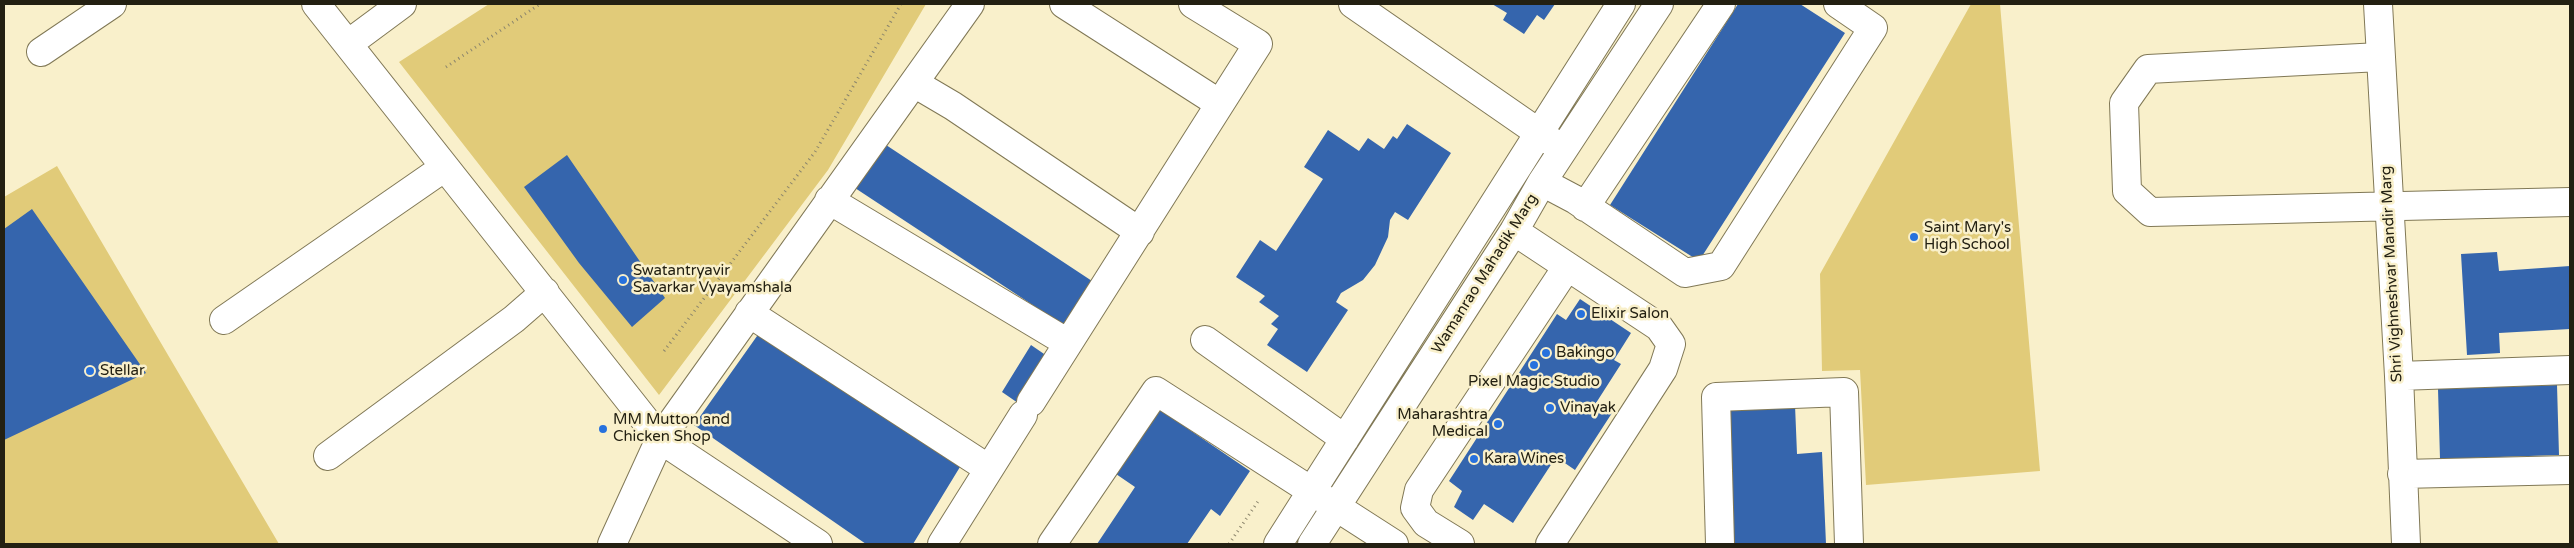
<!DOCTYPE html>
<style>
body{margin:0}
#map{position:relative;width:2574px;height:548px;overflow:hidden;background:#f9f0cb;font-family:"Varela Round",sans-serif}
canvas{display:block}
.frame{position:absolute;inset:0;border:5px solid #232012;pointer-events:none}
</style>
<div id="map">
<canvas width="2574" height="548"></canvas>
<div class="frame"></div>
</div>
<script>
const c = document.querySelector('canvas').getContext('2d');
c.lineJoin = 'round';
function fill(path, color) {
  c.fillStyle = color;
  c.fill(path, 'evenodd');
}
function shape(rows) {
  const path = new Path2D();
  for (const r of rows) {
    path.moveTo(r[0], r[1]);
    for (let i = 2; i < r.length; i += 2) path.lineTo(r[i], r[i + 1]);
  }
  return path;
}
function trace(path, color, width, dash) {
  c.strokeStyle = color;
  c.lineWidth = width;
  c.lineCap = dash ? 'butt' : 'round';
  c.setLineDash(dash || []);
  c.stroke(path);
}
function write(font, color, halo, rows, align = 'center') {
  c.font = font + ' "Varela Round",sans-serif';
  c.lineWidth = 5;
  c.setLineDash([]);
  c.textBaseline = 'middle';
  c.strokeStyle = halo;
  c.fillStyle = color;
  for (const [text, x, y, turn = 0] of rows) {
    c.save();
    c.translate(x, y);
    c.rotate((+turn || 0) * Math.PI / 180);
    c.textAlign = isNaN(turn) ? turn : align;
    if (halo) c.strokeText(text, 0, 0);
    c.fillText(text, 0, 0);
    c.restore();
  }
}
fill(shape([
 [489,4,926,4,828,170,659,395,399,62],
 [1971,4,2000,4,2040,471,1866,485,1860,370,1822,371,1820,274],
 [57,166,279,544,4,544,4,197]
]), '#e1cb79');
fill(shape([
 [1492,4,1555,4,1544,20,1537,15,1524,34,1503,20,1507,13],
 [1738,4,1800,4,1845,33,1699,261,1610,205],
 [1407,124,1451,153,1408,220,1395,212,1390,220,1388,237,1375,265,1363,280,1341,293,1336,302,1348,310,1307,372,1267,345,1278,329,1271,324,1279,316,1259,302,1265,296,1236,277,1260,240,1276,251,1323,179,1304,167,1328,130,1359,151,1368,138,1384,149,1393,136,1397,139],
 [883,143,1092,281,1063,325,855,188],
 [567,155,665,298,632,327,579,263,524,187],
 [32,209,146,373,4,440,4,229],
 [2497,252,2499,271,2570,266,2570,329,2499,333,2500,353,2467,355,2461,254],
 [1580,299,1631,333,1614,360,1621,364,1596,403,1612,413,1575,470,1556,457,1513,523,1484,504,1473,520,1454,507,1462,491,1449,481,1557,314,1566,320],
 [762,329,963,462,913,544,866,544,694,425],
 [1031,345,1047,356,1018,403,1002,392],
 [2557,385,2559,455,2440,459,2438,389],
 [1795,405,1797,454,1822,452,1826,544,1734,544,1728,408],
 [1159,409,1250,471,1220,516,1211,509,1187,544,1097,544,1135,487,1116,474]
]), '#3565ad');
const minor = shape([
 [316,4,660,439,818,544],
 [1064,4,1220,104],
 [1353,4,1555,144],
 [2378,4,2399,376,2406,544],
 [348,44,402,4],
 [41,52,112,4],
 [2380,57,2148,69,2124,103,2127,191,2150,212,2570,202],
 [914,83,953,106,1140,232],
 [1542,182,1576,200,1685,273,1721,266,1873,28,1838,4],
 [829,200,1068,343],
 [1585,207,1721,4],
 [1514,231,1659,327,1671,344,1663,369,1550,544],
 [749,313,989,469],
 [224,320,445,167],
 [1205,340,1345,439],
 [2399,376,2570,370],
 [1031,402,1258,44,1193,4],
 [328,456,514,319,545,292],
 [2402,474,2570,470],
 [612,544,660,439,970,4],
 [942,544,1023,415],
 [1052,544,1156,391,1394,544],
 [1278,544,1621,4],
 [1312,544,1514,231,1542,182,1659,4],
 [1460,544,1426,523,1415,508,1419,490,1567,267],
 [1720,544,1716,397,1844,392,1849,544]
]);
trace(minor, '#807856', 30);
trace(shape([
 [446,67,540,4],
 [664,351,815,152,901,4],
 [1229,544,1259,500]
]), '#8b856c', 3, [1, 4]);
trace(minor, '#fff', 28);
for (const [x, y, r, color] of [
 [1914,237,5,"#2771dd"],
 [623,280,5,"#2771dd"],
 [1581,314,5,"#2771dd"],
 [1546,353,5,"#2771dd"],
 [1534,365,5,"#2771dd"],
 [90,371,5,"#2771dd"],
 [1550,408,5,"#2771dd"],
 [1498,424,5,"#2771dd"],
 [603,429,5,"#2771dd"],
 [1474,459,5,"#2771dd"]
]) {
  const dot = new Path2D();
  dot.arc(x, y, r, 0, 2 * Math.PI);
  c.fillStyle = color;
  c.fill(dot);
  trace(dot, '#f9f0cb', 2);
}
write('15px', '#232012', '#f9f0cb', [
 ["Saint Mary's",1924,228],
 ["High School",1924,245],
 ["Swatantryavir",633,271],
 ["Savarkar Vyayamshala",633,288],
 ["Elixir Salon",1591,314],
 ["Bakingo",1556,353],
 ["Stellar",100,371],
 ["Pixel Magic Studio",1534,382,"center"],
 ["Vinayak",1560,408],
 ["Maharashtra",1488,415,"right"],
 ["Medical",1488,432,"right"],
 ["MM Mutton and",613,420],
 ["Chicken Shop",613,437],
 ["Kara Wines",1484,459]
], 'left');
write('15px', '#232012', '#f9f0cb', [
 ["Wamanrao Mahadik Marg",1485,274,-58],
 ["Shri Vighneshvar Mandir Marg",2392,274,-93]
]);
</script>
